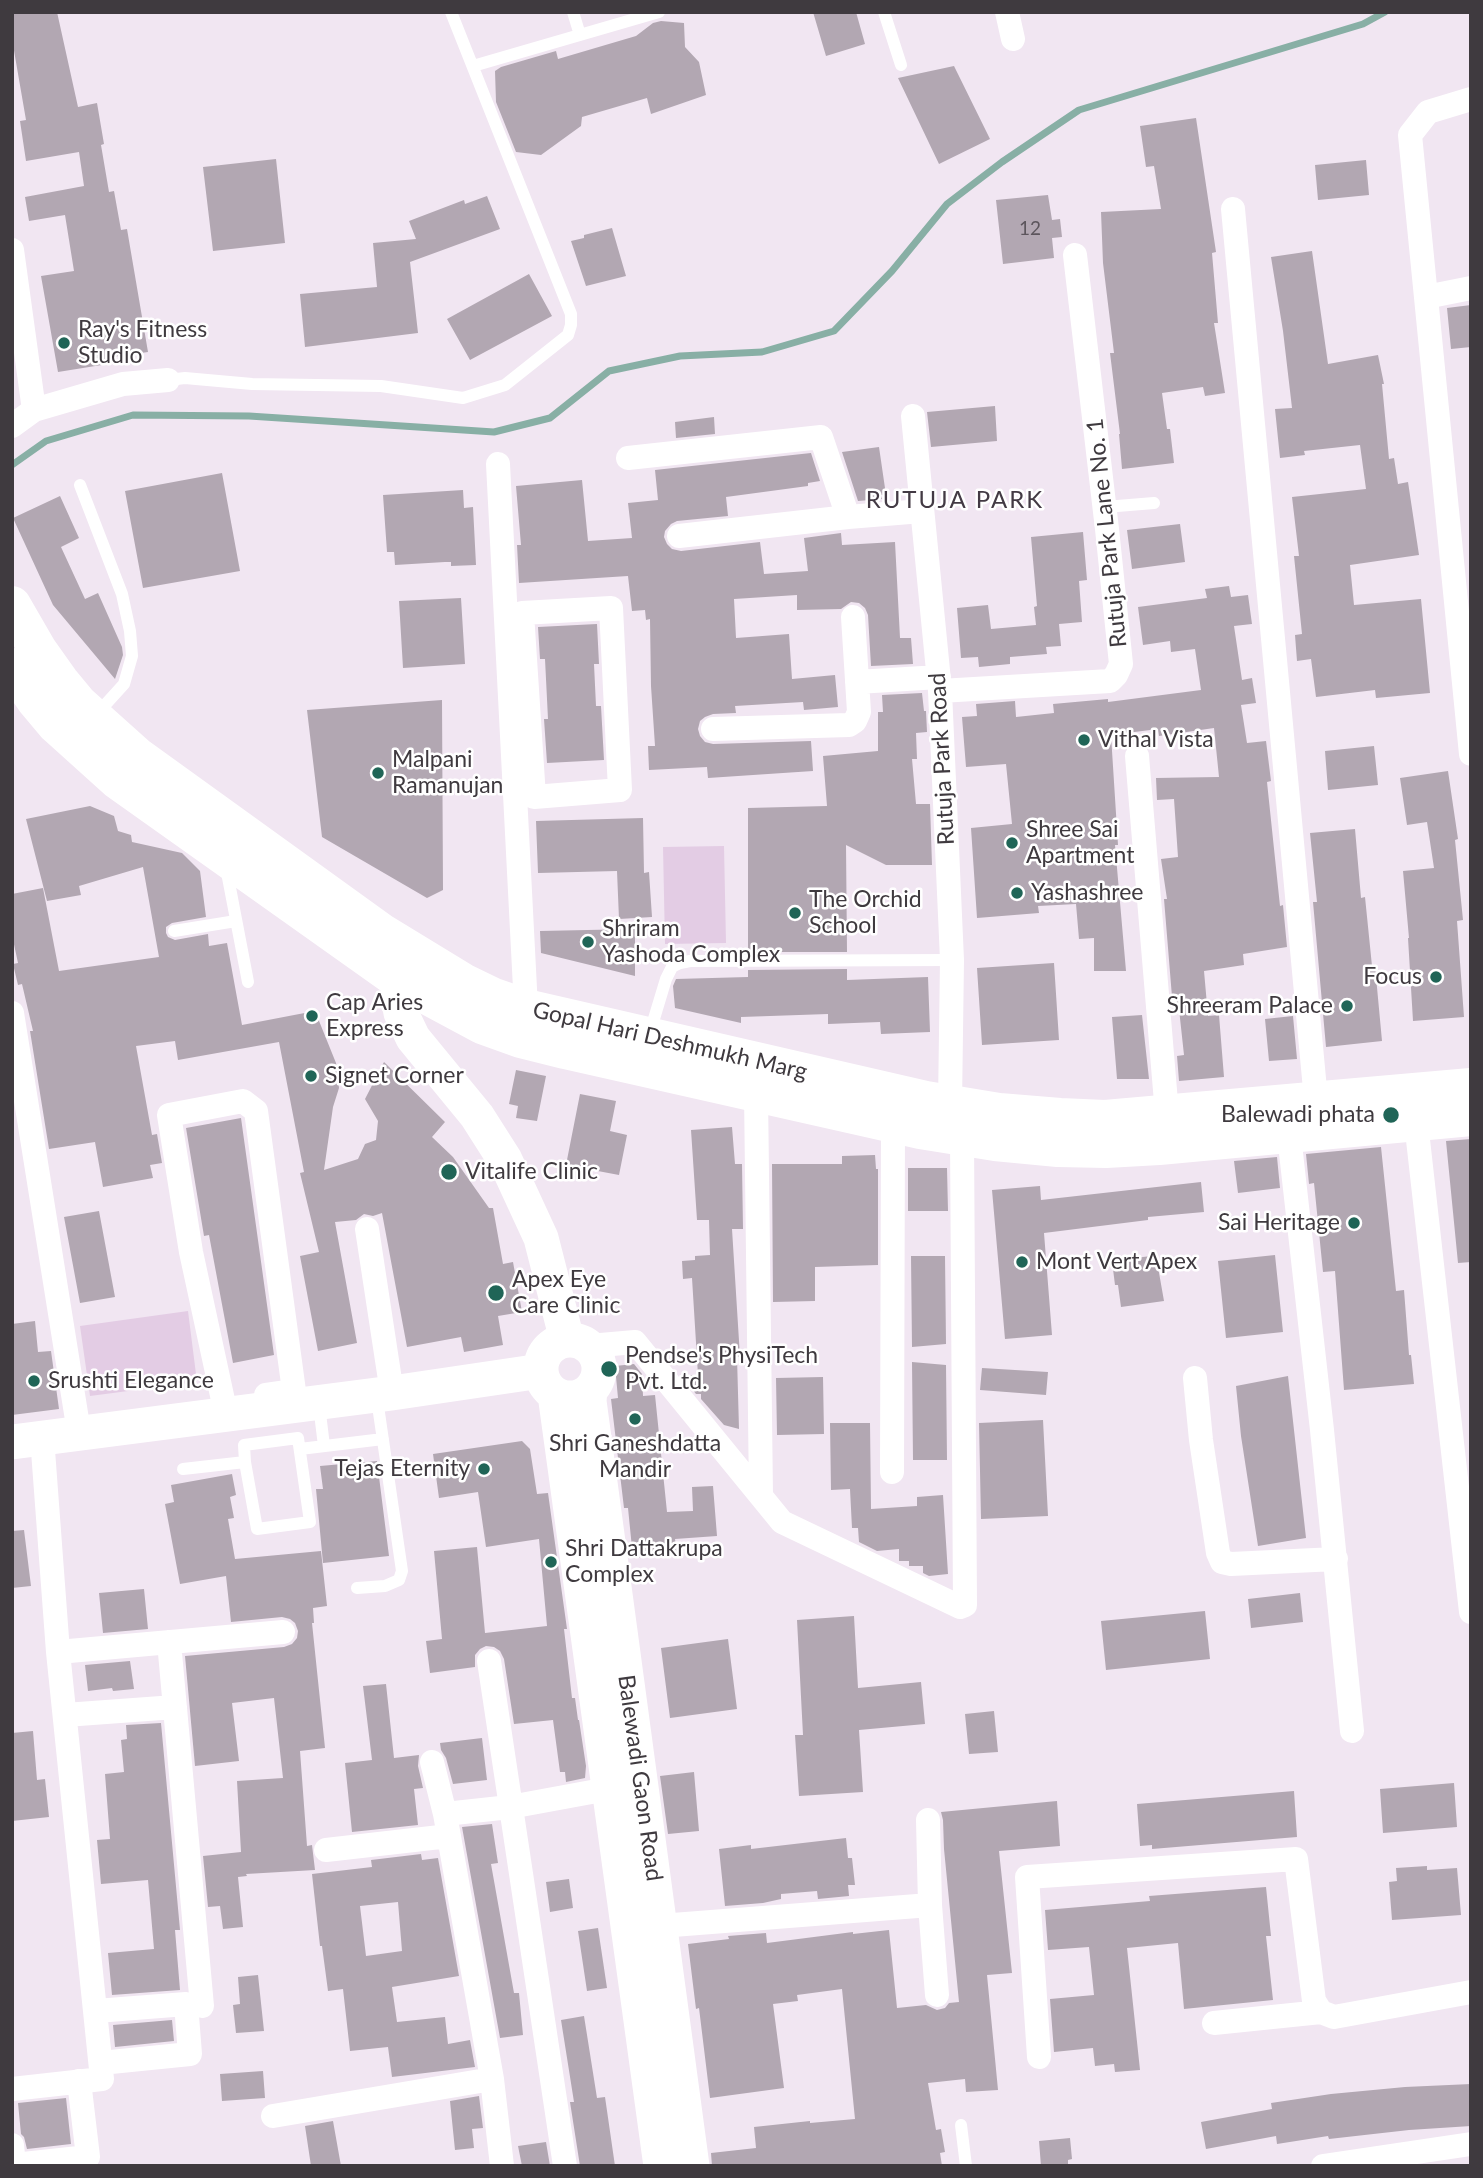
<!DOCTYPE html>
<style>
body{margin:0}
#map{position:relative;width:1483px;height:2178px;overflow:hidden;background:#f1e6f2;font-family:Lato,sans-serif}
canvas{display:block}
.frame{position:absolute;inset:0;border:14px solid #3f3a3f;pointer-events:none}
</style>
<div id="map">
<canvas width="1483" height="2178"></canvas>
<div class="frame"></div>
</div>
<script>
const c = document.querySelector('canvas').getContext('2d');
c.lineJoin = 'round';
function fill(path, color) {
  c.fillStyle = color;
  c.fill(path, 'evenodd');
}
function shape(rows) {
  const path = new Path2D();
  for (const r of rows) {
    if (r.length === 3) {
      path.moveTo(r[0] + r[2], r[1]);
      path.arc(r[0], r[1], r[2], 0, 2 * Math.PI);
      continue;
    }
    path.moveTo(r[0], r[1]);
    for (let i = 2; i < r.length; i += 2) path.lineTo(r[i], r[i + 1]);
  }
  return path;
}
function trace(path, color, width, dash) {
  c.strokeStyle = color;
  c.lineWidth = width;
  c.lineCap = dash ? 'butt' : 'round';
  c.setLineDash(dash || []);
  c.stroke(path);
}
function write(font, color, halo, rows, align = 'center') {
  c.font = font + ' Lato,sans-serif';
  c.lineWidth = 5;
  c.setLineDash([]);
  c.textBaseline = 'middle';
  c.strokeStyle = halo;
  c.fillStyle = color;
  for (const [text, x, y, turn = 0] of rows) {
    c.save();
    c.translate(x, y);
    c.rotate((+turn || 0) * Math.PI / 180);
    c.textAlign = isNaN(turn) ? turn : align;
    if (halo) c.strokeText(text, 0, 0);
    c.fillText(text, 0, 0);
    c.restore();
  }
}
fill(shape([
 [724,846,726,943,665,944,663,847],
 [188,1311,197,1382,90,1396,80,1326]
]), '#e3cce4');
trace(shape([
 [12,465,46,441,133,415,249,416,494,432,550,418,609,371,680,356,762,352,834,331,892,271,947,204,1002,162,1079,110,1363,24,1385,12]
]), '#88afa5', 7);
fill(shape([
 [12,12,57,12,78,107,97,103,104,144,101,145,109,192,114,191,121,230,127,229,148,352,113,357,114,363,58,372,41,276,74,271,65,215,29,221,25,197,84,186,79,152,26,161,20,121,26,120,12,39],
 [813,12,856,12,865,44,826,56],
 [661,21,684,23,685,47,699,62,706,95,651,114,647,98,582,117,581,126,541,155,516,152,496,102,495,71,501,67,556,51,558,59,636,36,653,23],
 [954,66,990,139,939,164,898,78],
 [1196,118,1216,252,1212,253,1218,323,1214,323,1225,393,1205,396,1203,387,1162,393,1167,429,1170,429,1174,463,1122,469,1119,434,1120,434,1110,353,1114,353,1103,263,1101,212,1161,209,1154,166,1146,167,1140,126],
 [276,159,285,243,213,251,203,167],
 [1366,160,1369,195,1318,200,1315,165],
 [1048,195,1052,220,1060,219,1062,237,1052,238,1054,258,1003,264,996,200],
 [487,196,500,229,410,262,418,333,305,347,300,294,377,287,373,243,416,239,409,221,464,200,465,204],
 [612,228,626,276,586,286,571,241,584,238,584,235],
 [1312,251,1328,364,1378,355,1384,384,1382,384,1389,459,1394,458,1398,484,1408,482,1419,555,1350,565,1354,605,1421,599,1430,693,1376,698,1375,690,1316,697,1311,659,1297,661,1295,635,1302,634,1294,556,1299,556,1292,497,1366,489,1360,445,1304,451,1305,455,1280,458,1275,409,1292,408,1283,331,1271,257],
 [529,274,552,316,470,360,447,319],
 [1471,305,1471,347,1451,349,1447,308],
 [995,406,997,441,931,447,927,412],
 [714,417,715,434,676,438,675,422],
 [879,447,886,495,881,495,882,499,858,501,842,452],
 [811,453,820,481,808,483,808,486,726,497,728,516,677,521,671,524,665,531,664,537,667,544,672,549,681,551,760,542,764,574,808,571,804,538,841,533,842,545,895,542,900,638,911,638,913,664,871,666,868,615,865,608,859,603,851,602,841,609,797,610,797,595,734,599,736,638,789,634,792,679,835,675,838,707,804,710,803,702,735,706,736,713,713,714,705,717,700,721,698,729,700,736,705,742,713,744,811,741,813,771,708,778,707,767,649,770,648,746,655,746,651,686,650,619,646,620,645,610,632,611,628,576,519,583,517,545,521,545,516,486,582,480,588,541,632,538,628,503,658,500,655,470],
 [222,473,240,571,143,588,125,491],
 [463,490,464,508,473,507,476,565,451,566,451,562,445,562,395,565,394,552,387,552,383,495],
 [60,496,79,538,61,547,85,599,98,593,122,647,123,655,115,679,53,605,13,518],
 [1180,524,1185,562,1132,569,1127,530],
 [1083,532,1087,580,1079,581,1082,622,1059,624,1061,646,1046,647,1047,654,1010,657,1010,664,979,667,978,657,961,658,957,608,988,605,991,629,1036,625,1034,607,1037,606,1031,537],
 [1229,586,1231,597,1248,595,1252,624,1234,626,1242,680,1252,678,1256,703,1241,705,1247,743,1266,741,1271,781,1267,782,1280,906,1283,905,1287,947,1243,954,1244,965,1204,971,1208,1016,1219,1015,1224,1077,1179,1081,1177,1056,1184,1055,1179,1009,1173,1009,1164,899,1167,899,1161,859,1178,857,1174,799,1157,800,1156,778,1219,777,1214,728,1159,736,1158,729,1111,735,1118,845,1115,845,1126,971,1094,971,1094,938,1079,939,1076,904,1038,906,1039,913,977,918,971,828,1012,824,1006,764,966,767,962,717,977,716,976,704,1015,701,1016,717,1054,713,1053,704,1108,699,1108,702,1201,690,1195,649,1171,652,1170,641,1143,645,1138,607,1207,598,1205,589],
 [461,598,465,664,403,668,399,601],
 [597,624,599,664,594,664,596,706,601,706,604,760,547,763,544,719,548,719,545,659,540,659,538,627],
 [922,693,924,711,926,711,927,732,916,733,917,759,912,759,916,804,930,804,932,865,886,865,846,845,847,952,748,952,748,808,827,806,823,756,878,751,878,712,883,712,882,695],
 [442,700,443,890,427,898,322,837,307,710],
 [1374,746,1378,785,1328,790,1325,751],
 [1448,771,1458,839,1455,840,1463,920,1457,921,1464,1017,1413,1021,1408,938,1409,938,1403,871,1434,868,1427,822,1407,825,1400,778],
 [90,806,114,816,118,831,131,835,132,842,182,853,200,871,206,917,172,923,166,927,166,933,168,937,175,940,208,934,209,946,227,943,242,1025,315,1011,336,1063,339,1088,333,1107,324,1170,358,1159,365,1144,376,1140,378,1121,365,1099,384,1062,445,1122,432,1137,453,1157,489,1208,493,1208,503,1264,513,1262,522,1312,498,1316,503,1345,464,1352,461,1337,407,1347,382,1213,373,1216,364,1214,356,1220,335,1222,357,1343,318,1351,300,1256,319,1252,300,1173,304,1172,279,1042,178,1060,175,1041,136,1046,152,1135,157,1134,162,1163,150,1165,153,1178,103,1187,95,1142,49,1149,30,1031,33,1031,22,984,18,985,13,964,18,963,12,935,12,894,43,888,59,971,159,957,143,867,79,886,81,895,47,901,26,819],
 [643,818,644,873,649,872,652,917,619,919,617,871,538,873,536,821],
 [1355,829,1361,898,1365,897,1372,966,1375,966,1382,1041,1326,1047,1313,902,1317,902,1310,833],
 [635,929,635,976,541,953,540,931],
 [1054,963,1059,1040,982,1045,977,968],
 [847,969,847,980,928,977,930,1032,881,1034,880,1022,828,1024,828,1014,741,1017,741,1023,675,1008,673,986,676,979,748,977,748,970],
 [1142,1015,1149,1079,1117,1079,1112,1017],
 [1293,1016,1297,1059,1269,1061,1265,1019],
 [516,1070,546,1076,537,1121,516,1118,518,1106,509,1104],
 [580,1094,616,1101,610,1131,627,1135,619,1175,566,1165],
 [241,1118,274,1355,233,1363,209,1235,204,1236,186,1128],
 [732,1127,735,1164,742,1164,743,1229,732,1229,740,1357,737,1357,739,1429,724,1425,701,1399,701,1394,696,1394,689,1385,689,1375,698,1375,692,1278,683,1279,682,1261,695,1260,695,1256,710,1255,709,1220,697,1220,691,1130],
 [1471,1139,1471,1262,1458,1263,1446,1141],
 [1381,1147,1396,1291,1404,1290,1409,1355,1411,1355,1414,1384,1344,1390,1335,1271,1323,1272,1314,1183,1309,1184,1306,1154],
 [875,1155,876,1169,878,1169,878,1265,815,1267,815,1301,773,1302,772,1164,842,1164,842,1156],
 [1277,1157,1280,1188,1238,1193,1234,1161],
 [908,1168,947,1168,948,1211,908,1211],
 [1201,1182,1204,1212,1148,1217,1148,1220,1044,1233,1052,1335,1005,1339,992,1190,1040,1186,1041,1200],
 [99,1211,115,1297,80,1303,64,1217],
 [1275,1255,1283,1332,1226,1338,1218,1261],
 [911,1256,945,1256,946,1344,912,1347],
 [1151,1256,1153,1267,1158,1267,1164,1301,1121,1307,1118,1285,1115,1285,1112,1261],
 [35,1321,38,1352,51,1351,59,1409,12,1415,12,1324],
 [912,1362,946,1365,947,1460,913,1460],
 [634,1364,642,1374,643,1396,655,1395,667,1512,693,1511,692,1487,713,1486,717,1536,675,1539,677,1554,633,1558,628,1508,624,1508,611,1399,618,1398,615,1366],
 [982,1368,1048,1372,1046,1395,980,1390],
 [1288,1376,1306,1538,1258,1546,1241,1436,1236,1386],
 [823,1377,824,1434,777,1435,776,1378],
 [1043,1420,1048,1516,981,1519,979,1423],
 [830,1423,870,1423,871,1509,917,1506,917,1497,943,1495,948,1574,929,1576,923,1573,923,1566,909,1566,909,1561,899,1561,899,1549,877,1551,859,1542,858,1528,852,1528,850,1489,831,1490],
 [522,1441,530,1449,537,1494,548,1493,567,1629,564,1629,572,1698,575,1698,578,1720,579,1720,586,1766,585,1778,566,1782,565,1772,560,1772,553,1720,514,1724,504,1659,500,1651,494,1647,486,1646,480,1649,475,1655,475,1667,430,1673,426,1641,442,1639,434,1551,477,1547,485,1633,547,1626,539,1539,486,1547,478,1492,439,1498,433,1454],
 [377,1461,389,1556,323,1563,316,1489,323,1489,320,1466],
 [232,1474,236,1495,230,1497,234,1518,228,1519,235,1559,321,1551,327,1606,313,1608,314,1623,312,1623,325,1748,300,1751,307,1846,312,1845,315,1870,246,1874,247,1876,238,1877,243,1927,223,1929,220,1906,208,1907,203,1856,241,1852,237,1781,283,1778,274,1698,232,1703,239,1761,195,1766,185,1656,284,1647,292,1644,297,1638,298,1631,295,1623,290,1619,282,1617,231,1622,226,1576,180,1584,165,1504,174,1502,171,1485],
 [24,1530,31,1586,12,1588,12,1531],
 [144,1589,148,1629,103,1633,99,1593],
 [1300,1593,1303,1622,1251,1628,1248,1599],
 [1205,1611,1210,1659,1106,1670,1101,1621],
 [854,1616,858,1688,921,1682,925,1724,859,1730,863,1792,799,1796,795,1735,803,1735,797,1620],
 [728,1639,737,1709,670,1718,661,1648],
 [130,1661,134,1689,113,1691,112,1688,88,1691,85,1665],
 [386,1684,394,1758,419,1755,418,1766,423,1788,414,1789,418,1825,352,1832,345,1763,372,1760,363,1686],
 [994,1711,998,1752,969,1754,965,1714],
 [161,1723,180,1930,175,1930,180,1990,112,1995,108,1953,154,1949,148,1880,101,1884,97,1840,110,1839,105,1774,124,1772,121,1740,127,1739,126,1725],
 [33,1731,37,1780,45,1779,49,1817,12,1821,12,1733],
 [482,1738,487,1780,453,1784,446,1758,441,1750,440,1743],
 [694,1772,699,1831,668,1834,660,1776],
 [1454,1783,1457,1827,1383,1833,1380,1789],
 [1294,1791,1297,1837,1152,1849,1152,1845,1140,1846,1137,1804],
 [1057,1801,1060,1846,999,1851,1012,1973,987,1975,998,2090,966,2092,965,2079,928,2083,936,2130,941,2129,945,2152,940,2153,942,2166,712,2166,711,2153,756,2148,754,2127,810,2121,810,2123,855,2119,842,1989,797,1995,798,2001,773,2004,784,2088,710,2098,699,2008,696,2009,688,1944,729,1939,728,1936,766,1933,767,1943,853,1932,853,1934,889,1930,897,2008,926,2005,937,2010,945,2008,949,2003,959,2002,944,1849,943,1820,941,1812],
 [492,1824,498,1863,491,1864,514,1993,519,1993,523,2035,500,2038,462,1827],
 [846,1838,848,1858,852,1858,855,1885,848,1885,849,1896,818,1899,817,1891,781,1894,781,1899,763,1903,725,1906,719,1849,751,1845,751,1849],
 [421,1854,422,1860,438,1858,459,1976,392,1987,397,2022,445,2017,448,2044,470,2040,475,2067,392,2077,388,2047,350,2051,343,1989,328,1991,322,1946,320,1946,312,1874,372,1867,371,1860],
 [398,1902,402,1951,366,1956,360,1906],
 [1427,1866,1427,1870,1457,1868,1461,1915,1392,1920,1389,1882,1397,1881,1396,1868],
 [569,1879,573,1908,550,1912,546,1882],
 [1266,1887,1271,1936,1266,1936,1273,2000,1184,2009,1178,1943,1127,1948,1140,2070,1115,2072,1114,2064,1095,2066,1093,2048,1054,2052,1050,1999,1094,1995,1089,1947,1048,1950,1045,1910,1150,1901,1149,1896],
 [598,1928,607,1988,587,1991,578,1931],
 [258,1975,264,2031,236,2033,233,2005,240,2004,238,1977],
 [584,2016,597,2098,605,2097,615,2166,580,2166,570,2102,574,2102,561,2020],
 [172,2020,174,2041,115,2047,113,2025],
 [263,2071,265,2098,222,2101,220,2074],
 [1471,2084,1471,2126,1409,2130,1329,2139,1328,2136,1277,2144,1276,2136,1206,2149,1201,2122,1272,2109,1271,2103,1331,2094,1405,2087],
 [479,2096,483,2128,472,2129,474,2148,455,2150,450,2101],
 [66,2098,71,2144,27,2149,24,2137,21,2134,18,2103],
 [333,2121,341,2166,311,2166,305,2126],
 [1070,2138,1072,2159,1068,2160,1068,2166,1041,2166,1039,2141],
 [546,2142,550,2166,522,2166,518,2146]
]), '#b2a7b2');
trace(shape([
 [573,12,580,35],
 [884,12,901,65],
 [473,66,659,12],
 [168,380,185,378,252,384,381,386,463,398,505,385,568,335,571,325,571,314,451,12],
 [80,485,122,594,130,631,132,656,124,684,95,716],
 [1105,507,1154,503],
 [226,867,248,982],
 [174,931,236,921],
 [650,1032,666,979,672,967,680,963,690,961,952,960],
 [319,1405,324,1446],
 [300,1449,383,1439],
 [183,1469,245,1462,257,1529,310,1522,298,1438,244,1445,245,1462],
 [357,1588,385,1586,399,1580,402,1571,377,1399],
 [961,2125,966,2166]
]), '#fff', 12);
trace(shape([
 [1007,12,1013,39],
 [1471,99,1428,112,1410,135,1471,754],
 [1233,209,1316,1100],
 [12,250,34,410,12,426],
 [1426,297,1471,288],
 [34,410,123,384,168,380],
 [913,416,940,691,952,960,950,1104],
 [628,458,821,437,848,517],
 [498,464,526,1008],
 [679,536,848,517,922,511],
 [611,608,620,790,534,797,522,613,611,608],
 [857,682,939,677],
 [940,691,1110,681,1116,675,1121,664,1107,529,1075,255],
 [713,729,849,725,855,721,859,712,853,617],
 [1137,756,1167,1114],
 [12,1013,79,1432],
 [756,1093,761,1496],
 [1416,1122,1471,1612],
 [1289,1135,1322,1430,1352,1731],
 [367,1229,392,1393],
 [589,1346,635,1342,782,1522,960,1607,965,1605,962,1137],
 [1195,1378,1201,1440,1218,1553,1222,1562,1231,1564,1336,1559],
 [226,1414,191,1252,169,1115,243,1101,256,1111,294,1391,266,1395],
 [892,1472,893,1124],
 [169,1642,202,2006],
 [58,1652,283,1632],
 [489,1661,565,2166],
 [65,1715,175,1707],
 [432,1762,445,1814,492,2079,502,2166],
 [445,1814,510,1807,624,1786],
 [928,1820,930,1905,937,1995],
 [326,1850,449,1836],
 [660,1926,930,1905],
 [96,2011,186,2004,190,2054,101,2063],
 [1214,2023,1321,2012],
 [1039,2057,1027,1877,1296,1859,1314,2001,1321,2012,1334,2017,1471,1992],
 [12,2089,102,2079,58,1652,42,1437],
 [273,2116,492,2079],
 [12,2145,14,2165,88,2157,79,2081],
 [1323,2166,1471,2144]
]), '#fff', 24);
trace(shape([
 [414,958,400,981,398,996,401,1013,413,1038,477,1116,505,1160,541,1238,567,1340],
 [570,1369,29],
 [590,1390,589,1401,692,2166],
 [555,1394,661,2166],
 [12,1442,392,1393,541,1371]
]), '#fff', 35);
trace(shape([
 [12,605,38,650,60,681,79,704,137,756,381,932,463,982,494,997,526,1008,926,1100,999,1112,1060,1117,1105,1119,1471,1087],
 [12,667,35,700,56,725,117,780,400,981,482,1025,521,1039,565,1050,920,1130,995,1142,1058,1148,1106,1149,1159,1146,1471,1117]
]), '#fff', 38);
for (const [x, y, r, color] of [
 [64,343,7,"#206557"],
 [1084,740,7,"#206557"],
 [378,773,7,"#206557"],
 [1012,843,7,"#206557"],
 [1017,893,7,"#206557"],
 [795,913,7,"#206557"],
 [588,942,7,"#206557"],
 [1436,977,7,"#206557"],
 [1347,1006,7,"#206557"],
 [312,1016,7,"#206557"],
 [311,1076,7,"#206557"],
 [1391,1115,9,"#206557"],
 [449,1172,9,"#206557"],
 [1354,1223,7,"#206557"],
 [1022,1262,7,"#206557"],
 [496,1293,9,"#206557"],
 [609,1369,9,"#206557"],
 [34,1381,7,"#206557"],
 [635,1419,7,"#206557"],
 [484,1469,7,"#206557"],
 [551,1562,7,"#206557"]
]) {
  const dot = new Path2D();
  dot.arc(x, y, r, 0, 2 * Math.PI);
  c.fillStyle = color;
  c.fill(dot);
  trace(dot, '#fff', 2.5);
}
write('19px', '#5c555c', null, [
 ["12",1030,229]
]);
write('23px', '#3f3a3f', '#fff', [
 ["Ray's Fitness",78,330],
 ["Studio",78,356],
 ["Vithal Vista",1098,740],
 ["Malpani",392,760],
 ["Ramanujan",392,786],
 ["Shree Sai",1026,830],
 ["Apartment",1026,856],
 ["Yashashree",1031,893],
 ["The Orchid",809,900],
 ["School",809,926],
 ["Shriram",602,929],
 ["Yashoda Complex",602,955],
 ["Focus",1422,977,"right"],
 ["Cap Aries",326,1003],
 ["Express",326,1029],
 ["Shreeram Palace",1333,1006,"right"],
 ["Signet Corner",325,1076],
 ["Balewadi phata",1375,1115,"right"],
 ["Vitalife Clinic",465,1172],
 ["Sai Heritage",1340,1223,"right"],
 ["Mont Vert Apex",1036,1262],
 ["Apex Eye",512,1280],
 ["Care Clinic",512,1306],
 ["Pendse's PhysiTech",625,1356],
 ["Pvt. Ltd.",625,1382],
 ["Srushti Elegance",48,1381],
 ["Shri Ganeshdatta",635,1444,"center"],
 ["Mandir",635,1470,"center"],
 ["Tejas Eternity",470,1469,"right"],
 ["Shri Dattakrupa",565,1549],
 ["Complex",565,1575]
], 'left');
write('23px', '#3f3a3f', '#fff', [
 ["Rutuja Park Lane No. 1",1107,533,-96],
 ["Rutuja Park Road",942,759,-93],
 ["Gopal Hari Deshmukh Marg",670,1041,13],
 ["Balewadi Gaon Road",640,1778,82]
]);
c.letterSpacing = '2px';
write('24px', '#433a44', '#fff', [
 ["RUTUJA PARK",955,500]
]);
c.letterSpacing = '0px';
</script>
